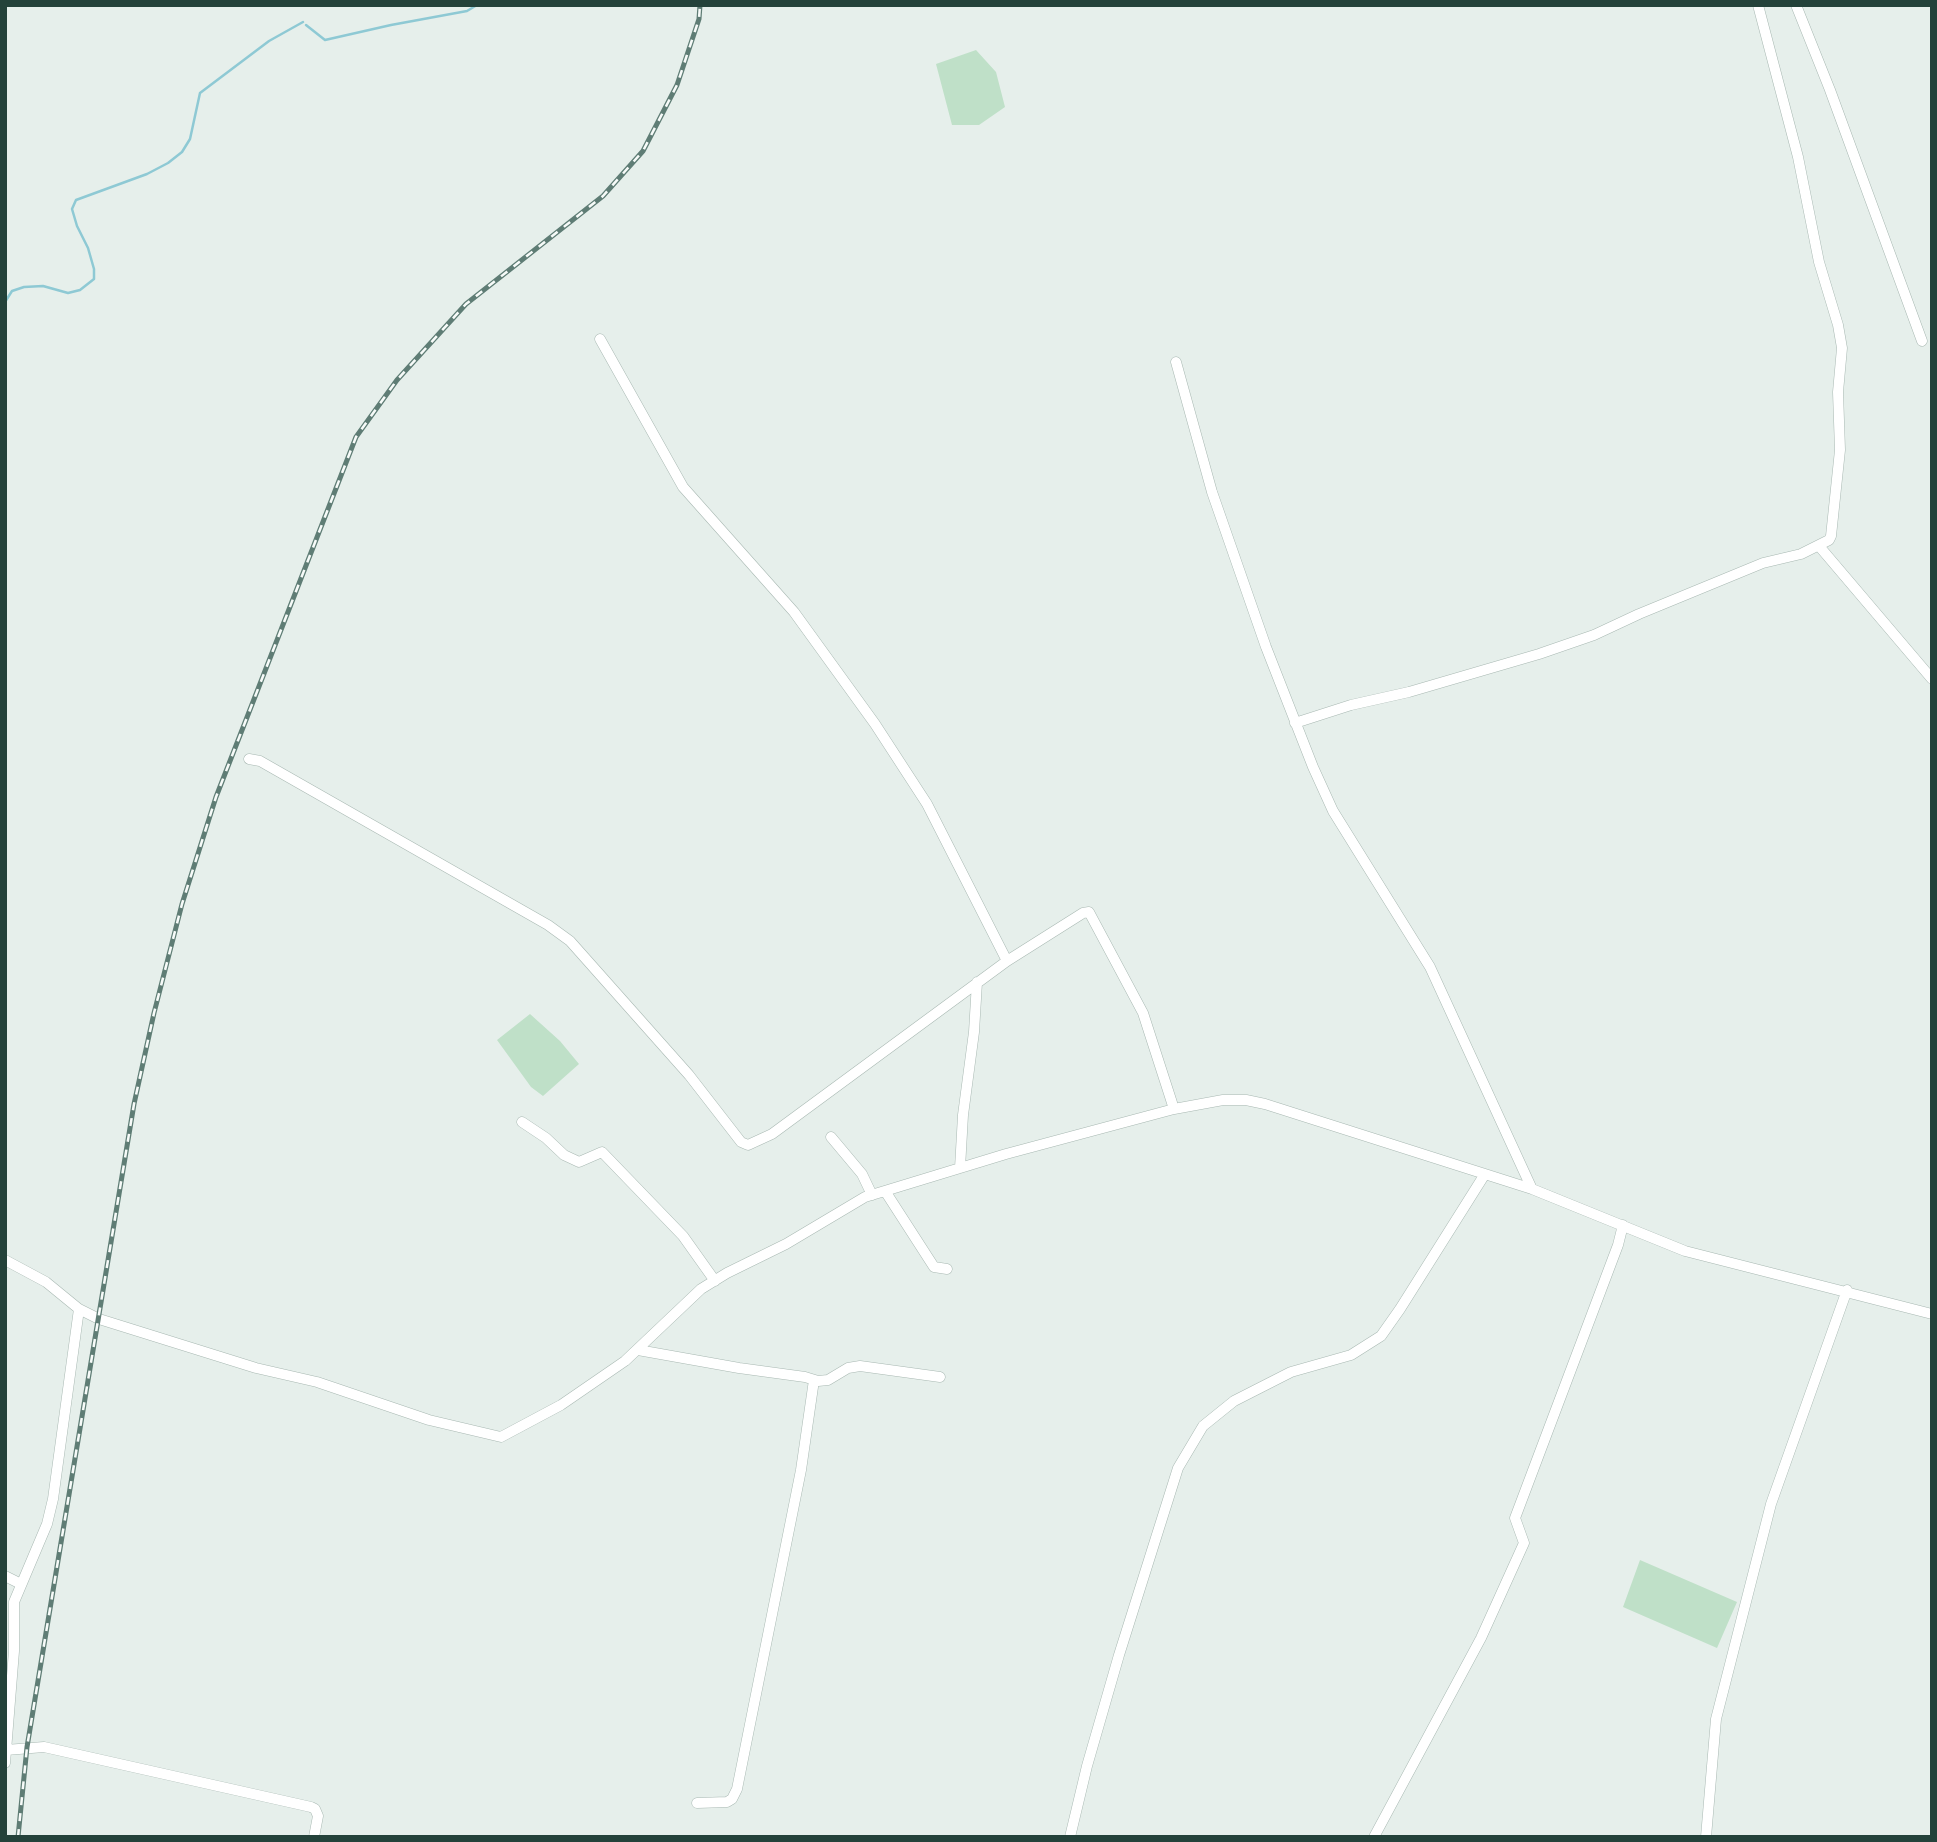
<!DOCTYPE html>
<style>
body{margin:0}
#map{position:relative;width:1937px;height:1842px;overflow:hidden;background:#e6efeb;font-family:Overpass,sans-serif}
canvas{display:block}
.frame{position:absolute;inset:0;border:7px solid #24423a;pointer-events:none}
</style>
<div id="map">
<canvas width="1937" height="1842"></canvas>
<div class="frame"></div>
</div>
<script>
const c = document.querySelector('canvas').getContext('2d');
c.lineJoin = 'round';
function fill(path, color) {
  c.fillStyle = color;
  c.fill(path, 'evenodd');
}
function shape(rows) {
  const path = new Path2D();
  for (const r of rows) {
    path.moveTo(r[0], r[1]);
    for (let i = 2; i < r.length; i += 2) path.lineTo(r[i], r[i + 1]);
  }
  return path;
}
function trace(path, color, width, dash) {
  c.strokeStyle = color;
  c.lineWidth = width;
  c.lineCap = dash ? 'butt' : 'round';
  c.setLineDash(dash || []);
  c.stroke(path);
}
fill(shape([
 [976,50,996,72,1005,107,979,125,952,125,936,64],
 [530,1014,560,1041,579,1064,543,1096,531,1087,497,1040],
 [1640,1560,1737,1602,1717,1648,1623,1607]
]), '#bfe0c8');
trace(shape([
 [306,25,325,40,391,25,467,11,477,5],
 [5,302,12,291,24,287,43,286,68,293,80,290,94,279,94,269,88,248,77,226,72,209,76,200,147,174,168,163,182,152,190,139,200,93,269,41,303,22]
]), '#8ec9d4', 2.5);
const minor = shape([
 [1796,5,1830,90,1922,341],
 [600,339,683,487,794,612,875,724,927,804,1007,961],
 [1176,362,1212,492,1266,647,1313,767,1333,811,1430,967,1532,1189],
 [1819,546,1932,679],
 [1295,723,1351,705,1409,692,1539,654,1594,635,1639,614,1763,563,1801,554,1829,540,1831,536,1840,450,1838,392,1842,348,1838,325,1819,262,1798,157,1758,5],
 [249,759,260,761,548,925,570,941,689,1075,741,1142,748,1145,772,1134,1007,961,1083,913,1089,912,1143,1013,1174,1109],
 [522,1122,546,1138,564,1155,579,1162,602,1152,683,1236,715,1281],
 [831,1137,862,1174,872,1195],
 [960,1168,963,1115,974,1032,977,982],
 [885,1191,934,1267,947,1269],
 [5,1260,46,1282,79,1309,99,1319,256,1368,317,1382,429,1420,501,1437,561,1405,625,1361,701,1289,727,1273,786,1244,865,1197,1006,1154,1174,1109,1223,1100,1246,1100,1265,1104,1532,1189,1685,1251,1932,1314],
 [638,1350,739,1368,805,1377,818,1381,828,1380,848,1368,860,1366,940,1377],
 [5,1576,21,1584],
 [6,1750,44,1747,311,1807,315,1809,318,1816,314,1837],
 [5,1763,14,1651,14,1602,47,1524,53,1499,79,1309],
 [697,1803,727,1802,732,1799,737,1789,801,1470,814,1380],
 [1070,1837,1087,1766,1119,1655,1178,1468,1203,1426,1234,1401,1291,1372,1351,1355,1381,1336,1400,1309,1485,1174],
 [1374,1837,1481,1638,1524,1543,1515,1518,1618,1245,1623,1225],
 [1706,1837,1716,1719,1771,1504,1847,1290]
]);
trace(minor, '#a8b8b2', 11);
trace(minor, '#fff', 10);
const rail = shape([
 [18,1837,27,1747,134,1104,154,1013,182,904,216,797,356,437,397,380,466,304,603,196,643,151,677,85,699,19,700,5]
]);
trace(rail, '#5f7d75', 5);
trace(rail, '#f7fbf9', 2.5, [8]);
</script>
